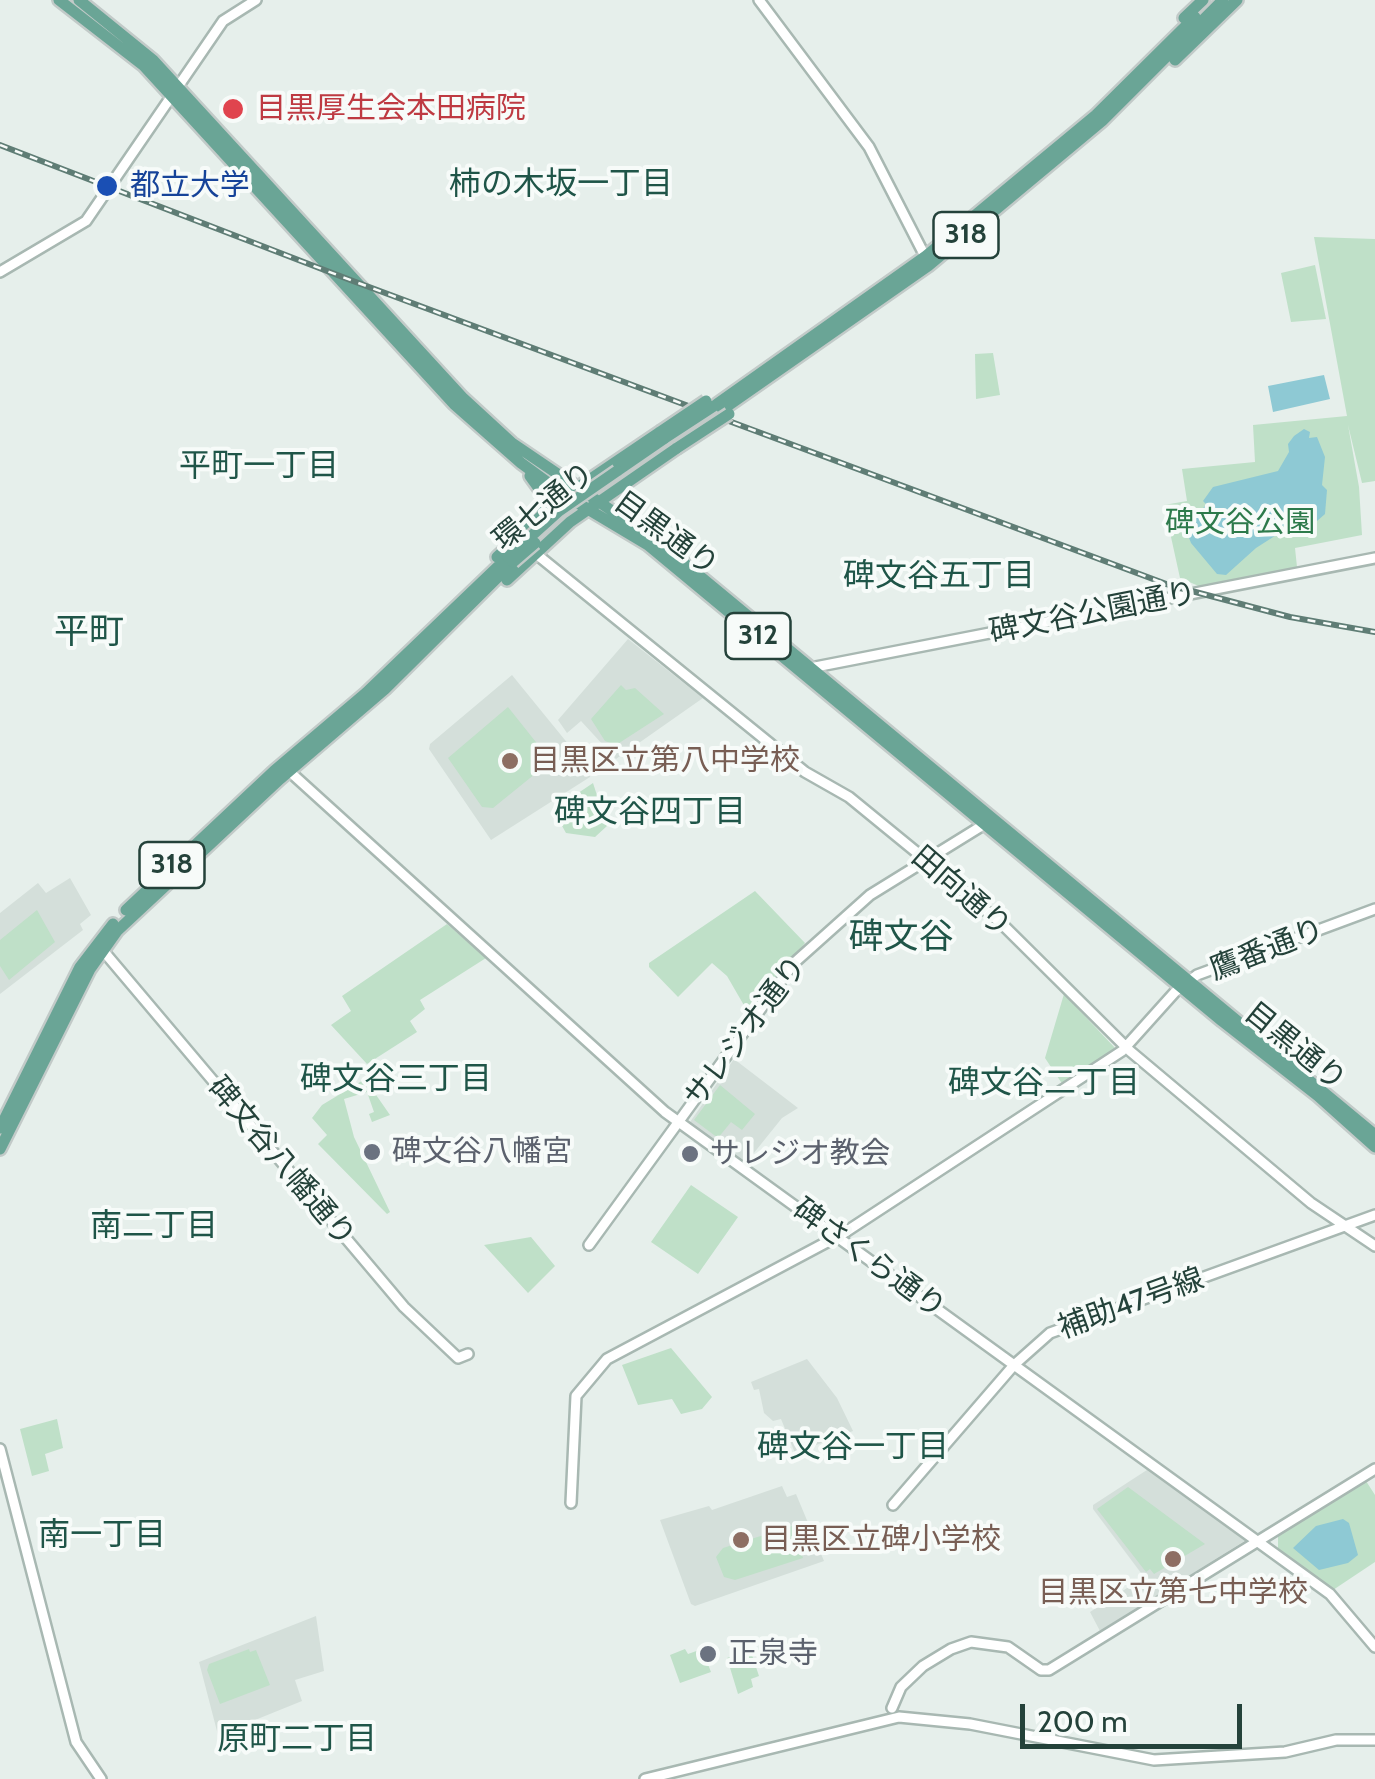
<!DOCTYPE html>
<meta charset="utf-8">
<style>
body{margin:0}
#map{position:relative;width:1375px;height:1779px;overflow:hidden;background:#e6efeb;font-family:Cabin,sans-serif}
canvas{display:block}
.scale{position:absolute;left:1020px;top:1704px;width:222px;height:45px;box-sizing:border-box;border:5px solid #24423a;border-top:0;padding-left:12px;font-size:30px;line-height:35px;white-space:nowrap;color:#24423a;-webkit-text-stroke:8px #f7fbf9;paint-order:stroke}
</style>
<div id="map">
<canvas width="1375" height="1779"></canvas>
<div class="scale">200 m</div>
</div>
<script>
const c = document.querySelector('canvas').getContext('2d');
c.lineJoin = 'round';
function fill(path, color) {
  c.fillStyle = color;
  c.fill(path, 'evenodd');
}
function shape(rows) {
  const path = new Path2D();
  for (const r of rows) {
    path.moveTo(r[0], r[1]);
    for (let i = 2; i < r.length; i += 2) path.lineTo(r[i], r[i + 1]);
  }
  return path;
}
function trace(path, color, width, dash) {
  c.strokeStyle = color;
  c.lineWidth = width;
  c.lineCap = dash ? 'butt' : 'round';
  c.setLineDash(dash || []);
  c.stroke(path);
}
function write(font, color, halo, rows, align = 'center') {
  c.font = font + ' Cabin,"Noto Sans JP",sans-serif';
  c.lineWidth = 8;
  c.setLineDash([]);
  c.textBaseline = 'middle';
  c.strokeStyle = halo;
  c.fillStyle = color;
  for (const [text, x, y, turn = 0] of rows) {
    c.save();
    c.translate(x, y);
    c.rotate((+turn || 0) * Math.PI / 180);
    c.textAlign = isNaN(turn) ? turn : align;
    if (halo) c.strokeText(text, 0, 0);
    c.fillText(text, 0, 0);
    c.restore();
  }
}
fill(shape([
 [628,639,703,698,616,759,581,721,567,733,558,720],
 [512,675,591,772,590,777,491,840,429,749,430,744],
 [70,878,91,915,80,924,83,930,0,994,0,913,38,883,46,893],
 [734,1059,798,1108,782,1118,745,1164,690,1122],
 [807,1359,837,1398,853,1431,795,1453,781,1419,773,1421,764,1413,759,1389,754,1390,751,1382],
 [1150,1468,1246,1540,1100,1631,1090,1612,1144,1577,1093,1509,1093,1505],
 [782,1486,787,1497,796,1494,824,1561,695,1606,691,1604,660,1520,709,1506,712,1510],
 [316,1616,324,1671,295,1680,302,1701,218,1735,199,1662]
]), '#d4dfda');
fill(shape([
 [1314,237,1375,239,1375,481,1362,483,1348,425,1359,487,1362,535,1295,548,1297,567,1208,590,1180,578,1164,505,1187,501,1182,469,1255,462,1253,425,1347,416],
 [1315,265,1326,319,1291,322,1281,273],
 [993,353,1000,395,976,399,975,354],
 [621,685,626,690,635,688,664,714,616,745,605,741,591,719],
 [508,707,551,761,493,808,482,807,448,758],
 [593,783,607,826,595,837,566,833,553,810],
 [755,891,805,943,749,1014,727,976,712,963,678,997,649,967,649,963],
 [37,910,55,942,9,980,0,966,0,940],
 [447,924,486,958,420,1000,425,1009,410,1021,417,1032,367,1064,331,1025,351,1011,342,996],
 [1064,994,1116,1049,1063,1085,1045,1058],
 [365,1079,390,1115,372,1122,369,1114,374,1112,367,1092,344,1099,354,1137,390,1212,387,1214,318,1144,327,1135,312,1118,322,1105],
 [720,1085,755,1114,742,1130,731,1122,718,1138,694,1120],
 [691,1185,738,1217,698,1274,651,1242],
 [531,1237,555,1266,528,1293,484,1245],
 [671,1348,712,1397,702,1409,681,1414,672,1399,638,1405,622,1365],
 [57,1419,63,1448,45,1454,49,1471,32,1476,20,1429],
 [1366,1481,1375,1495,1375,1562,1330,1592,1278,1550,1278,1535],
 [1128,1487,1205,1544,1154,1574,1150,1569,1146,1572,1097,1509],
 [792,1526,803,1558,735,1580,724,1577,716,1557,723,1548],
 [249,1649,250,1652,256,1650,270,1685,220,1704,207,1670,209,1664],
 [685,1649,688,1654,702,1649,711,1672,680,1683,670,1655],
 [750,1649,759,1676,751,1679,753,1687,738,1694,727,1658]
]), '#bfe0c8');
fill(shape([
 [1324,375,1330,399,1273,412,1268,386],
 [1304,429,1310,432,1309,438,1317,437,1325,457,1322,485,1327,490,1325,514,1317,521,1298,525,1292,518,1286,520,1281,532,1256,548,1226,575,1217,574,1191,543,1181,517,1197,508,1202,510,1206,504,1203,501,1213,487,1278,471,1289,452,1288,444,1294,436],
 [1343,1519,1349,1523,1358,1555,1348,1563,1319,1570,1293,1548,1316,1526]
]), '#8ec9d4');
const tertiary = shape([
 [759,0,869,147,928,262],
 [0,272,86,221,223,21,256,0],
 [535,553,805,772,849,797,926,860,1003,925,1130,1051,1311,1203,1375,1246],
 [810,668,1375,558],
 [289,771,665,1112,1330,1594,1375,1647],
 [100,947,404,1307,458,1358,468,1354],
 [589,1245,794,963,870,895,988,822],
 [0,1449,76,1742,101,1779],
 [571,1503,576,1396,607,1359,844,1233,1122,1051,1175,992,1197,975,1375,909],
 [893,1505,1014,1365,1050,1333,1375,1215],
 [892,1708,901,1687,923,1666,951,1649,971,1642,1008,1647,1041,1670,1049,1670,1375,1469],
 [645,1779,899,1717,970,1724,1154,1760,1285,1752,1336,1740,1375,1740]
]);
const primary = shape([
 [59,0,144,66,454,404,521,463,566,496,648,545,1222,1021,1318,1096,1375,1147],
 [79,0,153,60,462,397,512,443,661,544,1375,1135],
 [1184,18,1203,0],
 [1175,60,1237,0],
 [717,404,926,256,1096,115,1195,17],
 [719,412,928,266,1102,121,1223,0],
 [617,471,665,438],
 [530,476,543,494,543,513],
 [497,557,555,503,660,432],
 [507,580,570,522,677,448],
 [126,910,274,771,366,693,508,557],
 [0,1128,80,967,113,924],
 [0,1149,90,969,117,931,280,779,385,689,513,562]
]);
trace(tertiary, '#a8b8b2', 14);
trace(primary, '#c2cac8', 16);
trace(tertiary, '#fff', 9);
trace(primary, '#6aa596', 11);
const rail = shape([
 [0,145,353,281,1169,585,1290,617,1375,632]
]);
trace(rail, '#5f7d75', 6);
trace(rail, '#f7fbf9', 2.5, [8]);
const primaryBridge = shape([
 [660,432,706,401],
 [665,438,714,406],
 [677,448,729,414],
 [508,557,559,511,617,471],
 [513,562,535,543]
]);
trace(primaryBridge, '#c2cac8', 16, []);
trace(primaryBridge, '#6aa596', 11);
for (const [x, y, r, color] of [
 [233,109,12,"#e0444e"],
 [107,186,12,"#1a4fb4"],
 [510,761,10,"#8d6e63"],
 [372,1152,10,"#6b7280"],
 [690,1154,10,"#6b7280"],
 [741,1540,10,"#8d6e63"],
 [1173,1559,10,"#8d6e63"],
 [708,1654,10,"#6b7280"]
]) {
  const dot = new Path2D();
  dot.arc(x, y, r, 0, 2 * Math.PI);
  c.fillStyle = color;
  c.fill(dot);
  trace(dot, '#f7fbf9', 4);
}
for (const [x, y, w] of [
 [966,235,65],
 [758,636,65],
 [172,865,65]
]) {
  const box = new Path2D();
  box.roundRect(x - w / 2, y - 23, w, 46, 8);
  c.fillStyle = '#f7fbf9';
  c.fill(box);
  trace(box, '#24423a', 2.5);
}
write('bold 28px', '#24423a', null, [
 ["318",966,235],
 ["312",758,636],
 ["318",172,865]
]);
write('30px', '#be3a42', '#f7fbf9', [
 ["目黒厚生会本田病院",256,109]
], 'left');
write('30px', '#164399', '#f7fbf9', [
 ["都立大学",130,186]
], 'left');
write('30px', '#24423a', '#f7fbf9', [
 ["環七通り",544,507,-39],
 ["目黒通り",666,534,36],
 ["碑文谷公園通り",1093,613,-11],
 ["田向通り",961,892,41],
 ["鷹番通り",1267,950,-21],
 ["サレジオ通り",746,1032,-53],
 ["目黒通り",1295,1047,39],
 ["碑文谷八幡通り",281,1162,50],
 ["碑さくら通り",869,1259,36],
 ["補助47号線",1131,1304,-20]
]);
write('30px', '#2d7a4b', '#f7fbf9', [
 ["碑文谷公園",1240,523]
]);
write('30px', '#785e54', '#f7fbf9', [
 ["目黒区立第八中学校",530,761],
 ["目黒区立碑小学校",761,1540],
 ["目黒区立第七中学校",1173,1593,"center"]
], 'left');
write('30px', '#5b616d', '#f7fbf9', [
 ["碑文谷八幡宮",392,1152],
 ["サレジオ教会",710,1154],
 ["正泉寺",728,1654]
], 'left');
write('32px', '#1f5548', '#f7fbf9', [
 ["柿の木坂一丁目",561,185],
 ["平町一丁目",259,467],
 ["碑文谷五丁目",939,577],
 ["碑文谷四丁目",650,813],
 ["碑文谷三丁目",396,1080],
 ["碑文谷二丁目",1044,1084],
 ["南二丁目",154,1227],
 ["碑文谷一丁目",853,1448],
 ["南一丁目",102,1536],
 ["原町二丁目",297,1740]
]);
write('35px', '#1f5548', '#f7fbf9', [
 ["平町",89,633],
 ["碑文谷",901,938]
]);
</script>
